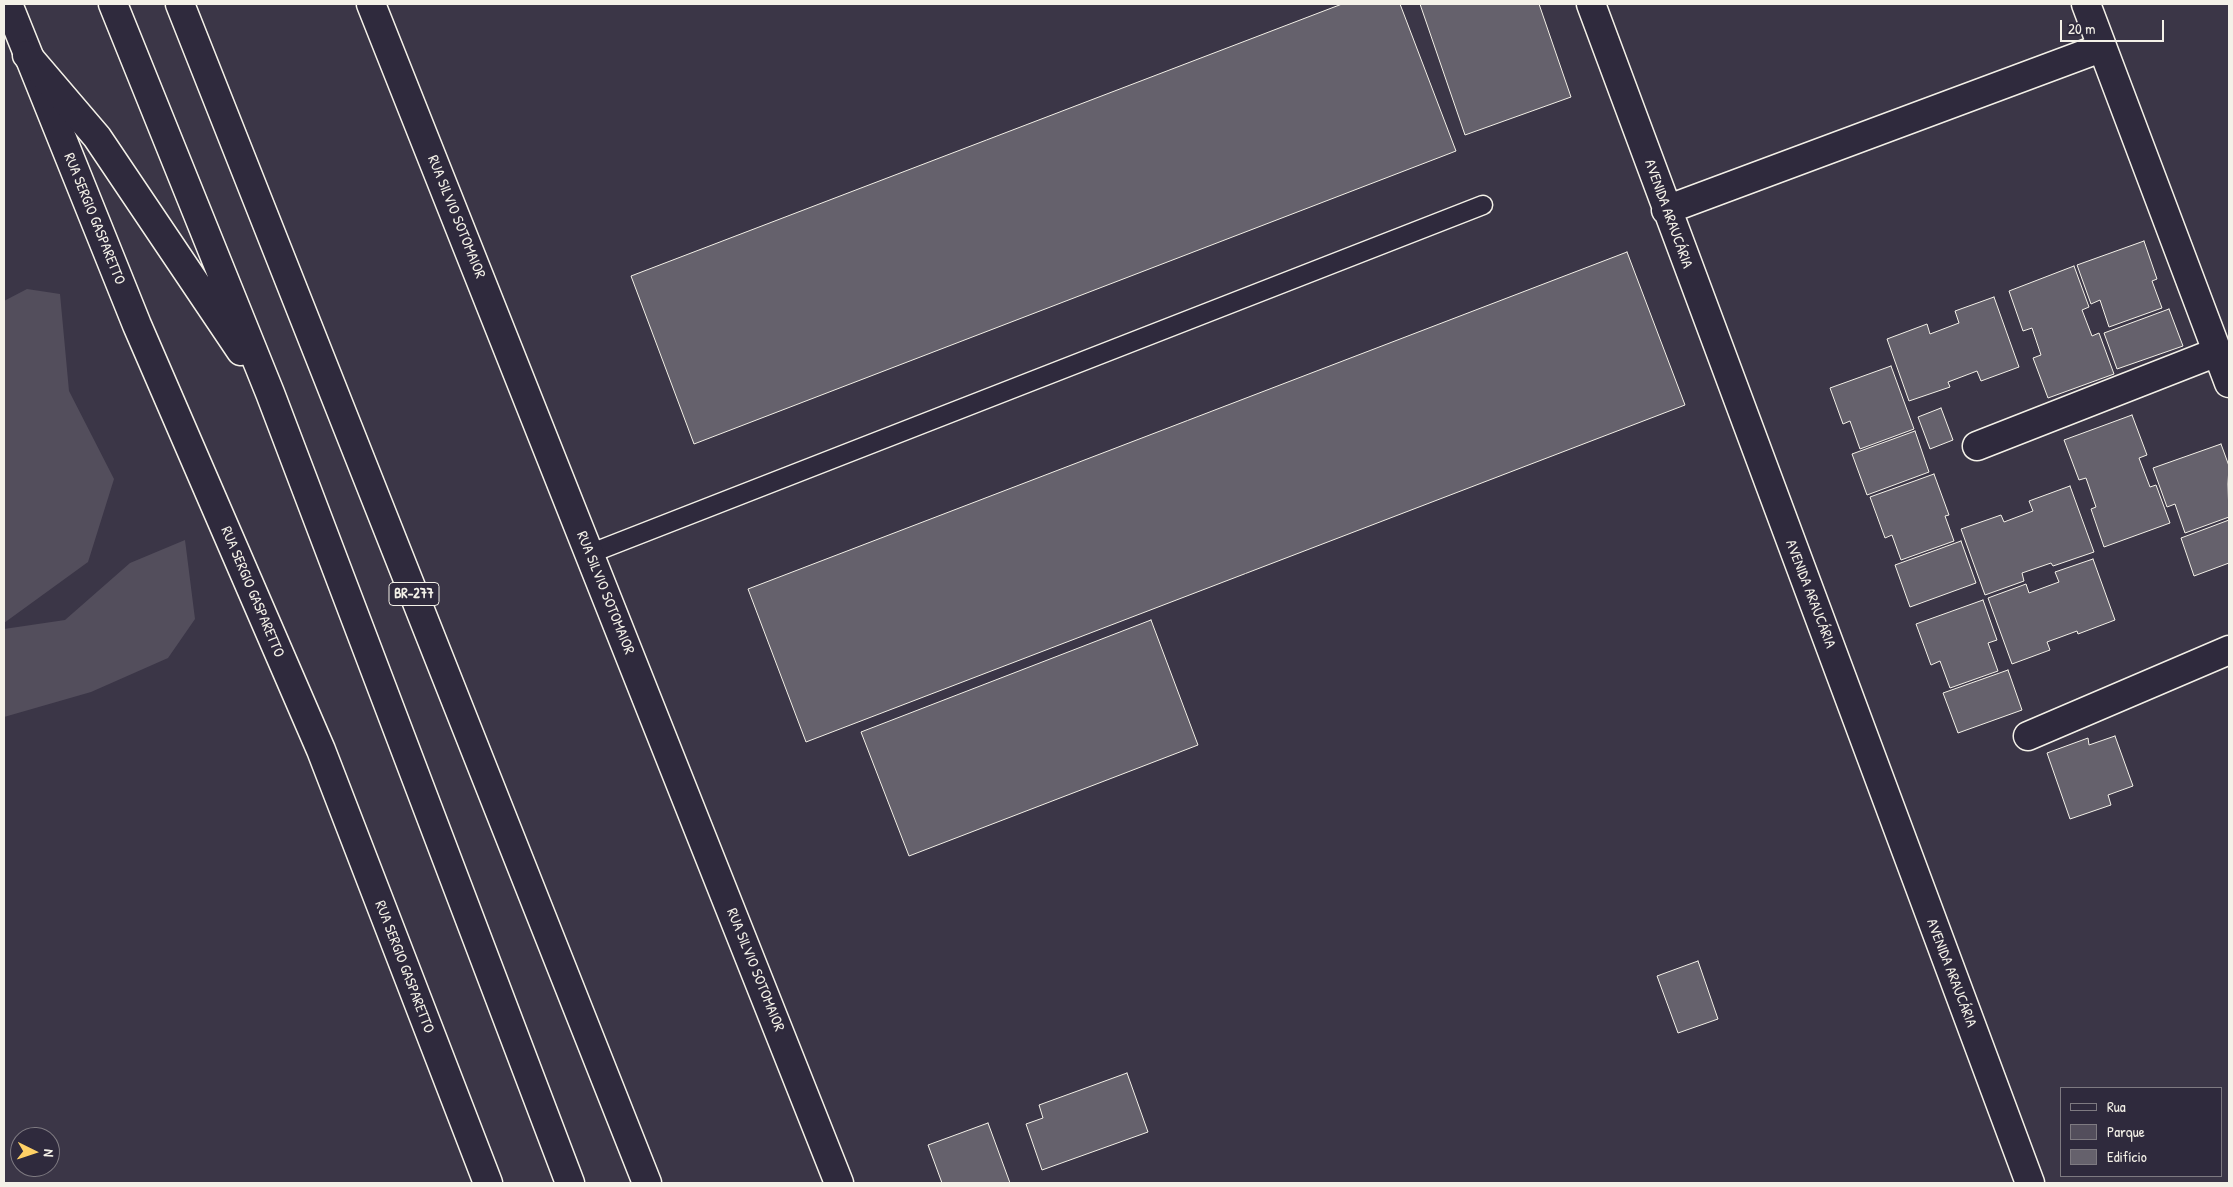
<!DOCTYPE html>
<meta charset="utf-8">
<style>
body{margin:0}
#map{position:relative;width:2233px;height:1187px;overflow:hidden;background:#3b3647;font-family:"Patrick Hand",sans-serif}
canvas{display:block}
.frame{position:absolute;inset:0;border:5px solid #f4f1e8;pointer-events:none}
.legend{position:absolute;left:2060px;top:1087px;width:162px;height:90px;box-sizing:border-box;background:#2f2a3d;border:1px solid #7e7a81;margin:0;padding:6px 9px;list-style:none;font-size:15px;color:#f4f1e8}
.legend li{display:flex;align-items:center;gap:10px;height:25px}
.legend b{width:25px;border:1px solid #7e7a81}
.north{position:absolute;left:10px;top:1127px;width:50px;height:50px;box-sizing:border-box;background:#2f2a3d;border:1px solid #7e7a81;border-radius:50%;rotate:94deg;font-size:14px;font-weight:700;line-height:20px;text-align:center;color:#f4f1e8}
.north::after{content:'';display:block;margin:auto;width:18px;height:22px;background:#ffd166;clip-path:polygon(50% 0,100% 100%,50% 72%,0 100%)}
.scale{position:absolute;left:2060px;top:20px;width:104px;height:22px;box-sizing:border-box;border:2px solid #f4f1e8;border-top:0;padding-left:6px;font-size:15px;line-height:18px;white-space:nowrap;color:#f4f1e8;-webkit-text-stroke:4px #2f2a3d;paint-order:stroke}
</style>
<div id="map">
<canvas width="2233" height="1187"></canvas>
<div class="frame"></div>
<ul class="legend">
<li><b style="height:6px;background:#2f2a3d"></b>Rua</li>
<li><b style="height:14px;background:#534e5c"></b>Parque</li>
<li><b style="height:14px;background:#65616c"></b>Edifício</li>
</ul>
<div class="north">N</div>
<div class="scale">20 m</div>
</div>
<script>
const c = document.querySelector('canvas').getContext('2d');
c.lineJoin = 'round';
function fill(path, color) {
  c.fillStyle = color;
  c.fill(path, 'evenodd');
}
function shape(rows) {
  const path = new Path2D();
  for (const r of rows) {
    path.moveTo(r[0], r[1]);
    for (let i = 2; i < r.length; i += 2) path.lineTo(r[i], r[i + 1]);
  }
  return path;
}
function trace(path, color, width, dash) {
  c.strokeStyle = color;
  c.lineWidth = width;
  c.lineCap = dash ? 'butt' : 'round';
  c.setLineDash(dash || []);
  c.stroke(path);
}
function write(font, color, halo, rows, align = 'center') {
  c.font = font + ' "Patrick Hand",sans-serif';
  c.lineWidth = 4;
  c.setLineDash([]);
  c.textBaseline = 'middle';
  c.strokeStyle = halo;
  c.fillStyle = color;
  for (const [text, x, y, turn = 0] of rows) {
    c.save();
    c.translate(x, y);
    c.rotate((+turn || 0) * Math.PI / 180);
    c.textAlign = isNaN(turn) ? turn : align;
    if (halo) c.strokeText(text, 0, 0);
    c.fillText(text, 0, 0);
    c.restore();
  }
}
fill(shape([
 [27,289,60,294,69,391,114,479,88,562,4,623,4,301],
 [185,540,195,619,168,658,91,692,4,717,4,629,65,620,130,563]
]), '#534e5c');
const building = shape([
 [1342,4,1400,4,1456,151,694,444,631,276,1342,4],
 [1420,4,1539,4,1571,97,1465,135,1420,4],
 [2144,241,2157,279,2152,281,2162,308,2109,327,2100,300,2091,304,2077,265,2144,241],
 [1627,252,1685,405,806,742,748,589,1627,252],
 [2074,266,2089,307,2082,310,2092,336,2099,333,2114,374,2048,398,2033,358,2041,355,2032,328,2023,331,2009,291,2074,266],
 [1994,297,2019,367,1981,381,1977,371,1948,382,1950,387,1909,401,1887,339,1927,324,1930,334,1959,323,1955,311,1994,297],
 [2169,309,2183,346,2117,369,2104,333,2169,309],
 [1891,366,1914,429,1860,449,1850,421,1843,424,1830,388,1891,366],
 [1941,408,1953,440,1930,449,1918,417,1941,408],
 [2132,415,2147,455,2139,458,2150,487,2156,485,2170,523,2104,547,2091,509,2096,507,2086,478,2079,480,2064,440,2132,415],
 [1915,431,1929,472,1867,495,1852,454,1915,431],
 [2221,444,2229,466,2228,484,2229,517,2185,533,2175,504,2167,507,2153,468,2221,444],
 [1934,474,1949,515,1945,516,1954,541,1901,560,1892,535,1885,538,1870,497,1934,474],
 [2070,486,2094,552,2053,566,2051,563,2022,573,2024,581,1985,595,1961,529,2001,515,2004,522,2033,511,2029,501,2070,486],
 [2229,520,2229,563,2194,576,2181,538,2229,520],
 [1961,541,1976,583,1910,607,1895,565,1961,541],
 [2093,559,2115,620,2078,634,2077,631,2047,642,2050,650,2012,664,1988,598,2026,584,2029,593,2059,582,2055,572,2093,559],
 [1983,600,1997,640,1988,643,1998,671,1950,688,1940,661,1931,665,1916,624,1983,600],
 [1151,620,1198,745,909,856,861,732,1151,620],
 [2008,670,2022,710,1958,733,1943,693,2008,670],
 [2115,736,2133,786,2108,795,2111,805,2070,819,2047,753,2088,738,2089,745,2115,736],
 [1698,961,1718,1019,1678,1033,1657,976,1698,961],
 [1127,1073,1148,1132,1042,1170,1026,1124,1043,1118,1039,1105,1127,1073],
 [988,1123,1010,1183,942,1183,928,1145,988,1123]
]);
fill(building, '#65616c');
trace(building, '#f4f1e8', 1);
const lane = shape([
 [589,554,1483,205]
]);
const street = shape([
 [1591,4,2030,1183],
 [2086,4,2229,383],
 [1666,210,2101,48],
 [1977,446,2217,352],
 [2028,736,2229,650]
]);
const secondary = shape([
 [8,4,137,325,321,750,488,1183],
 [371,4,839,1183]
]);
const highway = shape([
 [113,4,270,393,570,1183],
 [180,4,647,1183],
 [27,55,97,137,241,351]
]);
trace(lane, '#f4f1e8', 21);
trace(street, '#f4f1e8', 31);
trace(secondary, '#f4f1e8', 31);
trace(highway, '#f4f1e8', 31);
trace(lane, '#2f2a3d', 18);
trace(street, '#2f2a3d', 28);
trace(secondary, '#2f2a3d', 28);
trace(highway, '#2f2a3d', 28);
for (const [x, y, w] of [
 [414,594,50]
]) {
  const box = new Path2D();
  box.roundRect(x - w / 2, y - 11.5, w, 23, 4);
  c.fillStyle = '#2f2a3d';
  c.fill(box);
  trace(box, '#f4f1e8', 1);
}
write('bold 14px', '#f4f1e8', null, [
 ["BR-277",414,594]
]);
write('15px', '#f4f1e8', '#2f2a3d', [
 ["AVENIDA ARAUCÁRIA",1668,214,70],
 ["RUA SILVIO SOTOMAIOR",456,217,68],
 ["RUA SERGIO GASPARETTO",94,219,68],
 ["RUA SERGIO GASPARETTO",252,592,67],
 ["RUA SILVIO SOTOMAIOR",605,593,68],
 ["AVENIDA ARAUCÁRIA",1810,594,69],
 ["RUA SERGIO GASPARETTO",404,967,69],
 ["RUA SILVIO SOTOMAIOR",755,970,68],
 ["AVENIDA ARAUCÁRIA",1951,973,69]
]);
</script>
